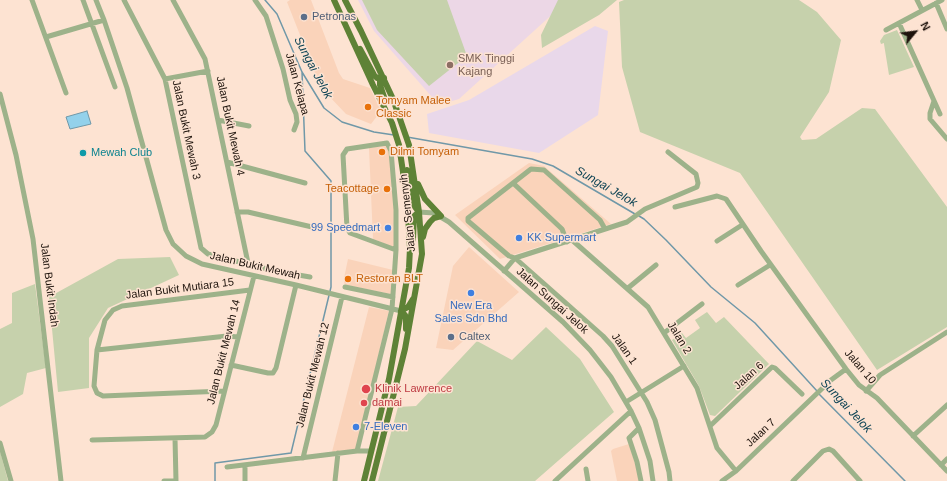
<!DOCTYPE html>
<style>
body{margin:0}
#map{position:relative;width:947px;height:481px;overflow:hidden;background:#fde3d2;font-family:Arial,sans-serif}
canvas{display:block}
.north{position:absolute;left:895px;top:12px;width:40px;height:40px;-webkit-text-stroke:3px #fde3d2;paint-order:stroke;rotate:61deg;font-size:11px;font-weight:700;line-height:16px;text-align:center;color:#1e130c}
.north::after{content:'';display:block;margin:auto;width:14px;height:18px;background:#1e130c;clip-path:polygon(50% 0,100% 100%,50% 72%,0 100%)}
</style>
<div id="map">
<canvas width="947" height="481"></canvas>
<div class="north">N</div>
</div>
<script>
const c = document.querySelector('canvas').getContext('2d');
c.lineJoin = 'round';
function fill(path, color) {
  c.fillStyle = color;
  c.fill(path, 'evenodd');
}
function shape(rows) {
  const path = new Path2D();
  for (const r of rows) {
    path.moveTo(r[0], r[1]);
    for (let i = 2; i < r.length; i += 2) path.lineTo(r[i], r[i + 1]);
  }
  return path;
}
function trace(path, color, width, dash) {
  c.strokeStyle = color;
  c.lineWidth = width;
  c.lineCap = dash ? 'butt' : 'round';
  c.setLineDash(dash || []);
  c.stroke(path);
}
function write(font, color, halo, rows, align = 'center') {
  c.font = font + ' Arial,sans-serif';
  c.lineWidth = 3;
  c.setLineDash([]);
  c.textBaseline = 'middle';
  c.strokeStyle = halo;
  c.fillStyle = color;
  for (const [text, x, y, turn = 0] of rows) {
    c.save();
    c.translate(x, y);
    c.rotate((+turn || 0) * Math.PI / 180);
    c.textAlign = isNaN(turn) ? turn : align;
    if (halo) c.strokeText(text, 0, 0);
    c.fillText(text, 0, 0);
    c.restore();
  }
}
fill(shape([
 [290,0,311,0,339,73,343,79,370,88,381,111,371,124,346,114,327,94,315,73,287,2],
 [387,145,391,151,394,209,395,248,373,239,369,148],
 [529,163,544,166,611,224,500,259,455,215],
 [469,247,519,292,453,350,436,348,453,266],
 [348,259,393,270,391,294,346,285,344,283,344,278],
 [369,307,389,311,356,449,332,452],
 [629,444,635,463,639,481,617,481,611,451,613,449]
]), '#fad3ba');
fill(shape([
 [358,0,568,0,459,99,439,105,374,31]
]), '#ecd7e6');
fill(shape([
 [595,26,608,31,598,115,539,153,429,133,427,114,469,100]
]), '#e9d8ea');
fill(shape([
 [362,0,447,0,467,56,429,86,377,30],
 [558,0,617,0,599,15,542,48,541,35],
 [624,0,799,0,817,12,841,40,829,92,800,137,802,140,816,139,862,108,875,109,947,207,947,327,877,370,740,173,640,132,622,67,619,2],
 [897,30,914,67,889,75,884,44,884,43,881,44,880,41,884,35],
 [170,257,179,275,108,308,89,338,89,388,58,392,49,297,118,259],
 [35,284,46,368,27,373,23,394,0,407,0,329,12,323,12,293],
 [707,312,716,323,724,317,769,364,715,416,710,415,699,386,672,340,682,333,686,338,700,328,695,320],
 [546,327,580,359,614,412,535,481,378,481,398,407,416,406,477,341,512,360],
 [0,451,8,481,0,481]
]), '#c6d1ac');
const water = shape([
 [87,111,91,124,70,129,66,117,87,111]
]);
fill(water, '#93d1eb');
trace(water, '#7098a8', 1);
trace(shape([
 [265,0,277,14,302,72,324,108,342,122,374,132,394,135],
 [407,137,532,159,553,166,635,214],
 [639,216,644,219,666,240,711,287,755,323,817,391],
 [819,394,905,481],
 [215,481,215,463,291,453,331,287,331,181,305,151,302,72]
]), '#7098a8', 1.5);
trace(shape([
 [32,0,66,93],
 [83,0,115,87],
 [96,0,104,20,127,88,166,230,173,244,186,256,202,264,296,285,401,311],
 [124,0,165,79,201,248,208,254,275,271,310,277],
 [173,0,205,59,248,263],
 [255,0,266,16,283,69,290,100,296,114,297,122,294,130],
 [917,0,922,10],
 [936,3,947,29],
 [899,23,940,114],
 [886,30,942,0],
 [46,37,104,20],
 [165,79,208,71],
 [0,94,16,155,33,239,61,481],
 [934,101,930,113,930,119,947,139],
 [218,120,249,126],
 [227,162,305,183],
 [513,183,562,229,567,242],
 [675,207,717,196,726,199,761,251,846,369,859,385,877,398,947,471],
 [237,212,248,212,312,227],
 [419,212,434,213,449,222,563,322,590,350,611,377,631,411,639,428,650,461,653,481],
 [605,229,600,220,544,170,531,169,468,218,468,221,509,256,515,258,567,304,603,336,612,346,647,402,655,420,669,472,670,481],
 [572,240,648,307,697,388,717,448,736,471],
 [717,241,742,225],
 [504,271,515,258,627,222,645,209,697,187,698,183,696,174,668,152],
 [738,285,770,265],
 [345,287,393,297],
 [628,288,656,265],
 [664,333,702,304],
 [97,350,227,336,238,337],
 [231,365,268,373,273,373,276,368,296,285],
 [224,391,103,396,97,393,94,386,97,350,105,320,113,310,122,306,250,290],
 [866,391,880,375,947,332],
 [626,402,684,366],
 [710,426,772,367,775,368,802,394],
 [639,428,629,438,637,462,641,481],
 [913,436,947,405],
 [175,438,176,481],
 [92,440,205,437,212,432,216,425,254,276],
 [0,443,11,481],
 [357,451,392,309,396,250,396,210,391,151,387,143,347,149,343,155,347,228,350,233,396,250],
 [303,458,342,297],
 [245,465,245,481],
 [941,465,947,459],
 [227,467,357,451,370,451],
 [586,469,588,481],
 [164,481,176,481],
 [335,481,338,453],
 [555,481,631,411],
 [722,481,736,471,831,380,846,369],
 [793,481,823,451,829,449,833,451,860,481]
]), '#9db28a', 5);
trace(shape([
 [334,0,373,85,392,123,399,145,407,199,410,248,409,268,389,379,364,481],
 [345,0,361,31,393,99,409,145,419,212,422,254,405,349,372,481],
 [360,49,374,75,377,78,384,78],
 [384,78,380,81,380,85,385,100],
 [407,170,413,204,418,211],
 [418,184,425,199,441,216,434,218,430,222,425,229,423,237],
 [413,239,414,216,419,212],
 [401,311,405,315,406,319,406,329],
 [401,311,408,307,413,299]
]), '#5e8236', 6);
for (const [x, y, r, color] of [
 [304,17,4,"#5c6f8a"],
 [450,65,4,"#8d6e63"],
 [368,107,4,"#e8710a"],
 [382,152,4,"#e8710a"],
 [83,153,4,"#0f9aa8"],
 [387,189,4,"#e8710a"],
 [388,228,4,"#3f7fe0"],
 [519,238,4,"#3f7fe0"],
 [348,279,4,"#e8710a"],
 [471,293,4,"#3f7fe0"],
 [451,337,4,"#5c6f8a"],
 [366,389,5,"#e0444e"],
 [364,403,4,"#e0444e"],
 [356,427,4,"#3f7fe0"]
]) {
  const dot = new Path2D();
  dot.arc(x, y, r, 0, 2 * Math.PI);
  c.fillStyle = color;
  c.fill(dot);
  trace(dot, '#fde3d2', 1.5);
}
write('11px', '#4e5e75', '#fde3d2', [
 ["Petronas",312,17],
 ["Caltex",459,337]
], 'left');
write('11px', '#785e54', '#fde3d2', [
 ["SMK Tinggi",458,59],
 ["Kajang",458,72]
], 'left');
write('11px', '#1e130c', '#fde3d2', [
 ["Jalan Kelapa",297,84,75],
 ["Jalan Bukit Mewah 4",230,126,78],
 ["Jalan Bukit Mewah 3",186,130,78],
 ["Jalan Semenyih",408,213,-96],
 ["Jalan Bukit Mewah",255,266,13],
 ["Jalan Bukit Indah",49,285,83],
 ["Jalan Bukit Mutiara 15",180,289,-7],
 ["Jalan Sungai Jelok",552,301,42],
 ["Jalan 2",679,338,59],
 ["Jalan 1",624,349,55],
 ["Jalan Bukit Mewah 14",224,352,-76],
 ["Jalan 10",860,367,49],
 ["Jalan Bukit Mewah 12",313,375,-76],
 ["Jalan 6",749,376,-42],
 ["Jalan 7",761,433,-43]
]);
write('11px', '#c56008', '#fde3d2', [
 ["Tomyam Malee",376,101],
 ["Classic",376,114],
 ["Dilmi Tomyam",390,152],
 ["Teacottage",379,189,"right"],
 ["Restoran BLT",356,279]
], 'left');
write('11px', '#0d838f', '#fde3d2', [
 ["Mewah Club",91,153]
], 'left');
write('11px', '#366cbe', '#fde3d2', [
 ["99 Speedmart",380,228,"right"],
 ["KK Supermart",527,238],
 ["New Era",471,306,"center"],
 ["Sales Sdn Bhd",471,319,"center"],
 ["7-Eleven",364,427]
], 'left');
write('11px', '#be3a42', '#fde3d2', [
 ["Klinik Lawrence",375,389],
 ["damai",372,403]
], 'left');
write('italic 12px', '#073f51', '#fde3d2', [
 ["Sungai Jelok",313,68,62],
 ["Sungai Jelok",606,187,30],
 ["Sungai Jelok",846,406,47]
]);
</script>
